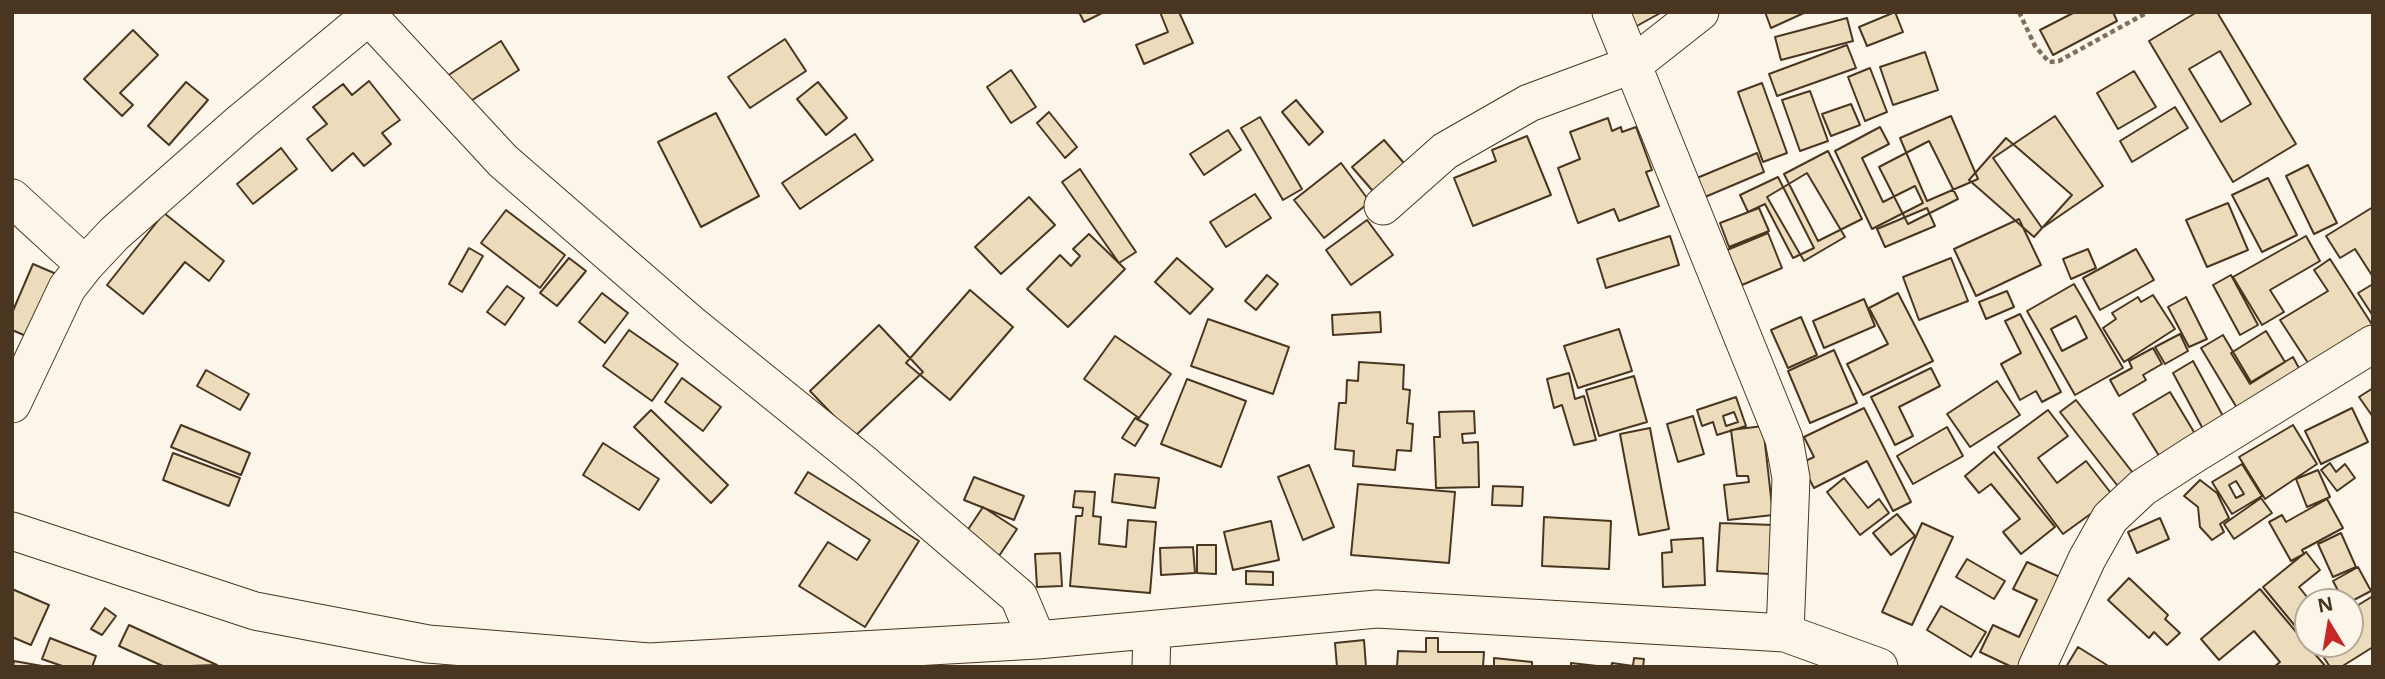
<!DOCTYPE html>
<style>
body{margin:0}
#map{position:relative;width:2385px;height:679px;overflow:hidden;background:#fbf6e9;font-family:"Noto Sans",sans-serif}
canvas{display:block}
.frame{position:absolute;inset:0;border:14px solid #4a3520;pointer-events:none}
.north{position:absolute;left:2294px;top:588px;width:70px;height:70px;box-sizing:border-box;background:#fbf6e9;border:2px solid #b4a999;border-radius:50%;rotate:349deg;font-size:19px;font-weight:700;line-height:28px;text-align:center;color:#4a3520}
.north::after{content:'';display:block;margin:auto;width:24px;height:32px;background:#c62828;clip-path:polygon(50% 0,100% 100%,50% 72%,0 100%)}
</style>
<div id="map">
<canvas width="2385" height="679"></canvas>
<div class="frame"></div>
<div class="north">N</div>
</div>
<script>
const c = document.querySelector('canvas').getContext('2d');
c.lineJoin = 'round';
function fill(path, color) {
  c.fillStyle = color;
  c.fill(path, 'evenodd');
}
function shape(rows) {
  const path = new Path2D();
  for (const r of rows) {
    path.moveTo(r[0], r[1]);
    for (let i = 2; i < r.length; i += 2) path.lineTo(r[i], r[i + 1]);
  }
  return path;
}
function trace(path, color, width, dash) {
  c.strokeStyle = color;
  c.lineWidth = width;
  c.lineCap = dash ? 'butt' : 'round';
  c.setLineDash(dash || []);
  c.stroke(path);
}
const building = shape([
 [1079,12,1104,12,1084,22,1079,12],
 [1160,12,1179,12,1193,43,1144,64,1136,45,1168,32,1160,12],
 [1627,12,1662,12,1635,27,1627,12],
 [1765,12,1806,12,1771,28,1765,12],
 [1895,12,1903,32,1867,46,1859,27,1895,12],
 [2075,12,2113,12,2117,21,2053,55,2040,30,2075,12],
 [2197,12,2217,12,2296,144,2233,182,2149,41,2197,12],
 [2220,51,2251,104,2221,122,2189,69,2220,51],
 [1847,18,1853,41,1781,60,1775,37,1847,18],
 [133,30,158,55,120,93,133,105,122,116,84,79,133,30],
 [785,39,806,71,750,108,728,77,785,39],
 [501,41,519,70,466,104,447,76,501,41],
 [1847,45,1856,68,1777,96,1769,74,1847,45],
 [1925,52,1938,90,1893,105,1880,67,1925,52],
 [1870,68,1887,112,1865,121,1848,77,1870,68],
 [1011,70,1036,107,1011,123,987,87,1011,70],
 [2134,71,2156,107,2118,129,2097,93,2134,71],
 [369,81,400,120,382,133,391,144,364,166,353,153,332,171,307,139,327,124,313,107,343,84,352,95,369,81],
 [186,82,208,100,169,145,148,126,186,82],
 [818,82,847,118,826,135,797,99,818,82],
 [1762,83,1787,153,1763,162,1738,92,1762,83],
 [1810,91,1828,141,1800,151,1782,100,1810,91],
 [1296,100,1323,132,1309,145,1282,112,1296,100],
 [1851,104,1860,125,1831,136,1822,114,1851,104],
 [2175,107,2188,128,2132,162,2120,141,2175,107],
 [1049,112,1077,147,1065,158,1037,123,1049,112],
 [716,113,759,196,701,227,658,142,716,113],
 [1951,116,1978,179,1927,201,1900,138,1951,116],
 [2055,116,2103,186,2042,228,1993,158,2055,116],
 [1260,117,1302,189,1283,200,1241,128,1260,117],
 [1608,118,1612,131,1621,127,1622,132,1636,127,1652,170,1646,172,1659,206,1619,221,1614,209,1578,223,1558,168,1580,159,1570,132,1608,118],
 [1880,127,1889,144,1862,158,1883,202,1915,186,1923,203,1872,229,1835,151,1880,127],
 [1228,130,1241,150,1204,175,1190,154,1228,130],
 [855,134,873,160,800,209,782,183,855,134],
 [1527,136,1551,195,1473,226,1454,178,1496,161,1492,150,1527,136],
 [2006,138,2072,195,2034,237,1969,180,2006,138],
 [1384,140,1409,169,1378,197,1352,167,1384,140],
 [1929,141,1958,199,1908,224,1879,167,1929,141],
 [281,148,297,169,253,204,237,184,281,148],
 [1828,151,1862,219,1818,241,1784,174,1828,151],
 [1757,153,1764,172,1705,197,1697,178,1757,153],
 [1341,163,1370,202,1324,238,1294,200,1341,163],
 [2308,165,2337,223,2314,234,2286,176,2308,165],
 [1080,169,1136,252,1119,263,1062,182,1080,169],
 [1807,173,1845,237,1804,261,1767,197,1807,173],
 [1778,177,1814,248,1793,258,1765,204,1748,212,1740,195,1778,177],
 [2268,178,2297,235,2262,252,2232,195,2268,178],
 [1255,194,1271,218,1226,247,1210,222,1255,194],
 [1029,197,1055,225,1001,274,975,247,1029,197],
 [2228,203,2248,250,2207,267,2186,220,2228,203],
 [2373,207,2373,277,2355,249,2340,258,2326,236,2373,207],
 [1759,208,1769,231,1729,247,1720,223,1759,208],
 [1927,208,1935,226,1885,247,1877,229,1927,208],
 [506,210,565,255,540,288,481,243,506,210],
 [164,213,224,261,209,281,185,262,143,314,107,285,164,213],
 [2019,219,2041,265,1976,296,1954,249,2019,219],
 [1367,220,1393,255,1351,285,1326,250,1367,220],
 [1768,233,1782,268,1742,285,1727,250,1768,233],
 [1089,234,1125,269,1068,327,1027,289,1060,255,1071,266,1080,256,1073,249,1089,234],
 [1670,236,1679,265,1606,288,1597,259,1670,236],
 [2306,236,2320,261,2270,290,2284,312,2262,325,2233,277,2306,236],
 [469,248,483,256,462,292,449,284,469,248],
 [2088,249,2096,268,2071,279,2063,259,2088,249],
 [2136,249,2154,280,2100,310,2083,278,2136,249],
 [569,258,586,271,557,306,540,293,569,258],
 [1177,258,1213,289,1190,314,1155,282,1177,258],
 [1951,258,1968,301,1919,320,1903,277,1951,258],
 [2330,259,2373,326,2310,366,2280,320,2328,291,2314,270,2330,259],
 [33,264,61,276,33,339,12,330,12,313,33,264],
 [1267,275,1278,284,1256,310,1245,301,1267,275],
 [2231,275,2258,325,2240,335,2213,285,2231,275],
 [2074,284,2123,368,2075,395,2027,311,2074,284],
 [2076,316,2087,338,2062,351,2051,329,2076,316],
 [2373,284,2373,316,2358,293,2373,284],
 [507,286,524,298,505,325,487,312,507,286],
 [970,290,1013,327,950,400,906,363,970,290],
 [2007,291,2014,307,1986,319,1979,302,2007,291],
 [602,293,628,313,605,343,579,322,602,293],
 [1898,293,1933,361,1863,395,1847,364,1888,344,1869,308,1898,293],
 [2153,295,2175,329,2124,362,2103,328,2116,319,2112,313,2138,297,2141,302,2153,295],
 [2186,297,2207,339,2189,347,2168,307,2186,297],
 [1864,299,1875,326,1824,348,1813,321,1864,299],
 [1380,312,1381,332,1333,335,1332,315,1380,312],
 [2020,314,2061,392,2042,402,2036,391,2020,400,2001,364,2021,353,2005,321,2020,314],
 [1801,317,1817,355,1788,368,1771,330,1801,317],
 [1208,319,1289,347,1273,394,1191,366,1208,319],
 [879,325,923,372,854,437,810,391,879,325],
 [1619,329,1632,371,1578,388,1564,346,1619,329],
 [629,330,678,364,652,401,603,366,629,330],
 [2266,331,2285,362,2250,384,2231,353,2266,331],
 [2180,334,2188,351,2165,364,2155,347,2180,334],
 [2223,335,2251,382,2293,357,2301,372,2243,418,2201,348,2223,335],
 [1115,336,1171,374,1139,418,1084,379,1115,336],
 [2153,348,2162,364,2143,375,2146,380,2119,396,2110,380,2132,368,2129,361,2153,348],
 [1834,350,1857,403,1810,423,1788,371,1834,350],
 [2193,361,2224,418,2203,429,2173,373,2193,361],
 [1359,362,1404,365,1403,389,1410,390,1407,423,1413,424,1411,451,1397,450,1395,470,1353,466,1354,451,1335,449,1339,403,1346,403,1347,380,1358,381,1359,362],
 [1931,368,1940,386,1899,407,1913,436,1895,445,1871,397,1931,368],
 [206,370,249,394,240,410,197,386,206,370],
 [1569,373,1575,399,1584,396,1596,440,1574,445,1562,405,1554,408,1547,379,1569,373],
 [1634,376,1647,422,1599,436,1586,390,1634,376],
 [682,378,721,407,703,431,665,402,682,378],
 [1187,379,1246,401,1221,467,1161,444,1187,379],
 [1997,381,2020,415,1970,447,1947,414,1997,381],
 [2373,388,2373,417,2359,397,2373,388],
 [2170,392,2197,437,2161,459,2133,414,2170,392],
 [1736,397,1746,426,1717,435,1713,422,1702,426,1697,410,1736,397],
 [1734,412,1738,422,1726,426,1723,416,1734,412],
 [2076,400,2140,482,2124,494,2060,412,2076,400],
 [1864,408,1911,502,1893,511,1867,461,1814,488,1801,463,1814,457,1804,437,1864,408],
 [2352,408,2368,442,2321,464,2305,431,2352,408],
 [651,410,728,485,711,503,634,427,651,410],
 [2048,410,2068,436,2038,458,2057,483,2086,461,2114,497,2063,534,1998,447,2048,410],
 [1474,411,1475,433,1462,434,1463,443,1478,442,1479,487,1436,488,1434,437,1440,437,1439,412,1474,411],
 [1693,416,1704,454,1678,462,1667,424,1693,416],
 [1135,418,1148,425,1135,446,1122,438,1135,418],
 [181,425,250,453,241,475,171,447,181,425],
 [2293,425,2317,464,2265,499,2239,457,2293,425],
 [1763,426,1773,515,1728,520,1724,485,1749,482,1748,476,1737,476,1731,430,1763,426],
 [1947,427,1963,456,1913,484,1897,456,1947,427],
 [1650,428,1669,529,1639,535,1620,434,1650,428],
 [603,443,659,479,639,510,583,475,603,443],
 [1994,452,2055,527,2021,554,2003,532,2020,519,1991,484,1979,493,1965,476,1994,452],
 [173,453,240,478,229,506,163,480,173,453],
 [2330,463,2336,472,2345,464,2355,478,2337,491,2321,470,2330,463],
 [2242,464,2262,496,2232,514,2212,482,2242,464],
 [2236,481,2244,494,2236,498,2229,485,2236,481],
 [1309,465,1334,527,1303,540,1278,477,1309,465],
 [2318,470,2330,497,2307,507,2296,479,2318,470],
 [808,472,919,541,865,627,799,586,828,542,857,560,870,540,795,493,808,472],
 [1115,474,1159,478,1155,508,1112,502,1115,474],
 [974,477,1024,496,1014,520,964,500,974,477],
 [1844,478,1868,508,1879,499,1889,513,1860,535,1827,492,1844,478],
 [2200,480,2217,493,2229,518,2220,524,2224,532,2212,540,2200,527,2198,507,2184,496,2200,480],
 [1358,484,1455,492,1449,563,1351,555,1358,484],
 [1493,486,1523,487,1522,506,1492,505,1493,486],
 [1075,491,1095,492,1093,516,1101,517,1099,544,1126,547,1128,520,1156,522,1150,593,1070,586,1076,516,1082,516,1083,508,1073,507,1075,491],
 [2261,498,2272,513,2234,539,2224,524,2261,498],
 [2327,499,2343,528,2302,550,2304,554,2291,561,2269,522,2282,515,2286,522,2327,499],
 [983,507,1017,529,999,556,965,534,983,507],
 [1897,514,1915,536,1891,555,1873,533,1897,514],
 [1544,517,1611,521,1609,569,1542,566,1544,517],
 [2160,518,2169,539,2137,553,2128,532,2160,518],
 [1271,521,1279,560,1233,570,1224,532,1271,521],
 [1720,523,1773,525,1770,574,1717,571,1720,523],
 [1922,523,1953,537,1912,625,1882,612,1922,523],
 [2341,533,2356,567,2333,577,2318,544,2341,533],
 [1703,538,1705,585,1663,587,1662,553,1672,552,1671,540,1703,538],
 [1197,545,1216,545,1216,574,1197,573,1197,545],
 [1193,547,1195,573,1161,575,1160,548,1193,547],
 [2306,552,2320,570,2299,587,2311,602,2308,602,2308,636,2305,638,2263,587,2306,552],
 [1060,553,1062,586,1037,587,1035,554,1060,553],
 [1967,559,2005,581,1994,599,1956,577,1967,559],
 [2027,562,2069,581,2028,667,2012,667,1980,652,1993,625,2019,637,2037,600,2013,589,2027,562],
 [2358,567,2371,591,2350,602,2344,602,2333,581,2358,567],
 [1246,571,1273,572,1273,585,1246,584,1246,571],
 [2129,578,2168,615,2165,619,2180,633,2167,645,2154,632,2149,638,2108,600,2129,578],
 [12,589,49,605,31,645,12,637,12,589],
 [2260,589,2303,640,2326,667,2274,667,2280,662,2254,631,2219,660,2201,639,2260,589],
 [2373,596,2373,647,2341,667,2330,667,2315,644,2350,644,2350,610,2373,596],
 [1941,606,1986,632,1971,657,1927,630,1941,606],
 [105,608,116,616,102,635,91,629,105,608],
 [129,625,217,665,165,667,119,646,129,625],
 [50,638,96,656,92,667,65,667,42,659,50,638],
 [1426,638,1438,638,1438,652,1484,652,1483,667,1397,667,1398,651,1426,652,1426,638],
 [1364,640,1366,667,1337,667,1335,643,1364,640],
 [2078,647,2110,667,2066,667,2078,647],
 [1494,658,1532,662,1532,667,1494,667,1494,658],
 [1634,658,1644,659,1643,667,1611,667,1612,663,1633,666,1634,658],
 [14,661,42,666,42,667,13,667,14,661],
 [1571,663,1606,667,1571,667,1571,663]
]);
fill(building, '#ecdcbc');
trace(building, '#4a3520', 2);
const street = shape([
 [365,12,503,161,692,325,865,465,1019,597,1037,640],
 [1611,12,1784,439,1791,478,1785,633],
 [12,198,85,265],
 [1383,206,1445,151,1529,103,1634,64,1700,12],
 [12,404,67,288,85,265,114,234,241,122,374,12],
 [12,531,255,611,428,644,649,662,1037,640,1377,609,1785,633,1879,667],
 [1151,667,1152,631],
 [2037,667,2087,559,2110,518,2142,488,2193,455,2373,344]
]);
trace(street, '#4a3520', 39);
trace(shape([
 [2019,12,2035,46,2049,62,2059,61,2148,12]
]), '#7f6f5c', 4.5, [5, 3.5]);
trace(street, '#fbf6e9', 37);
</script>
